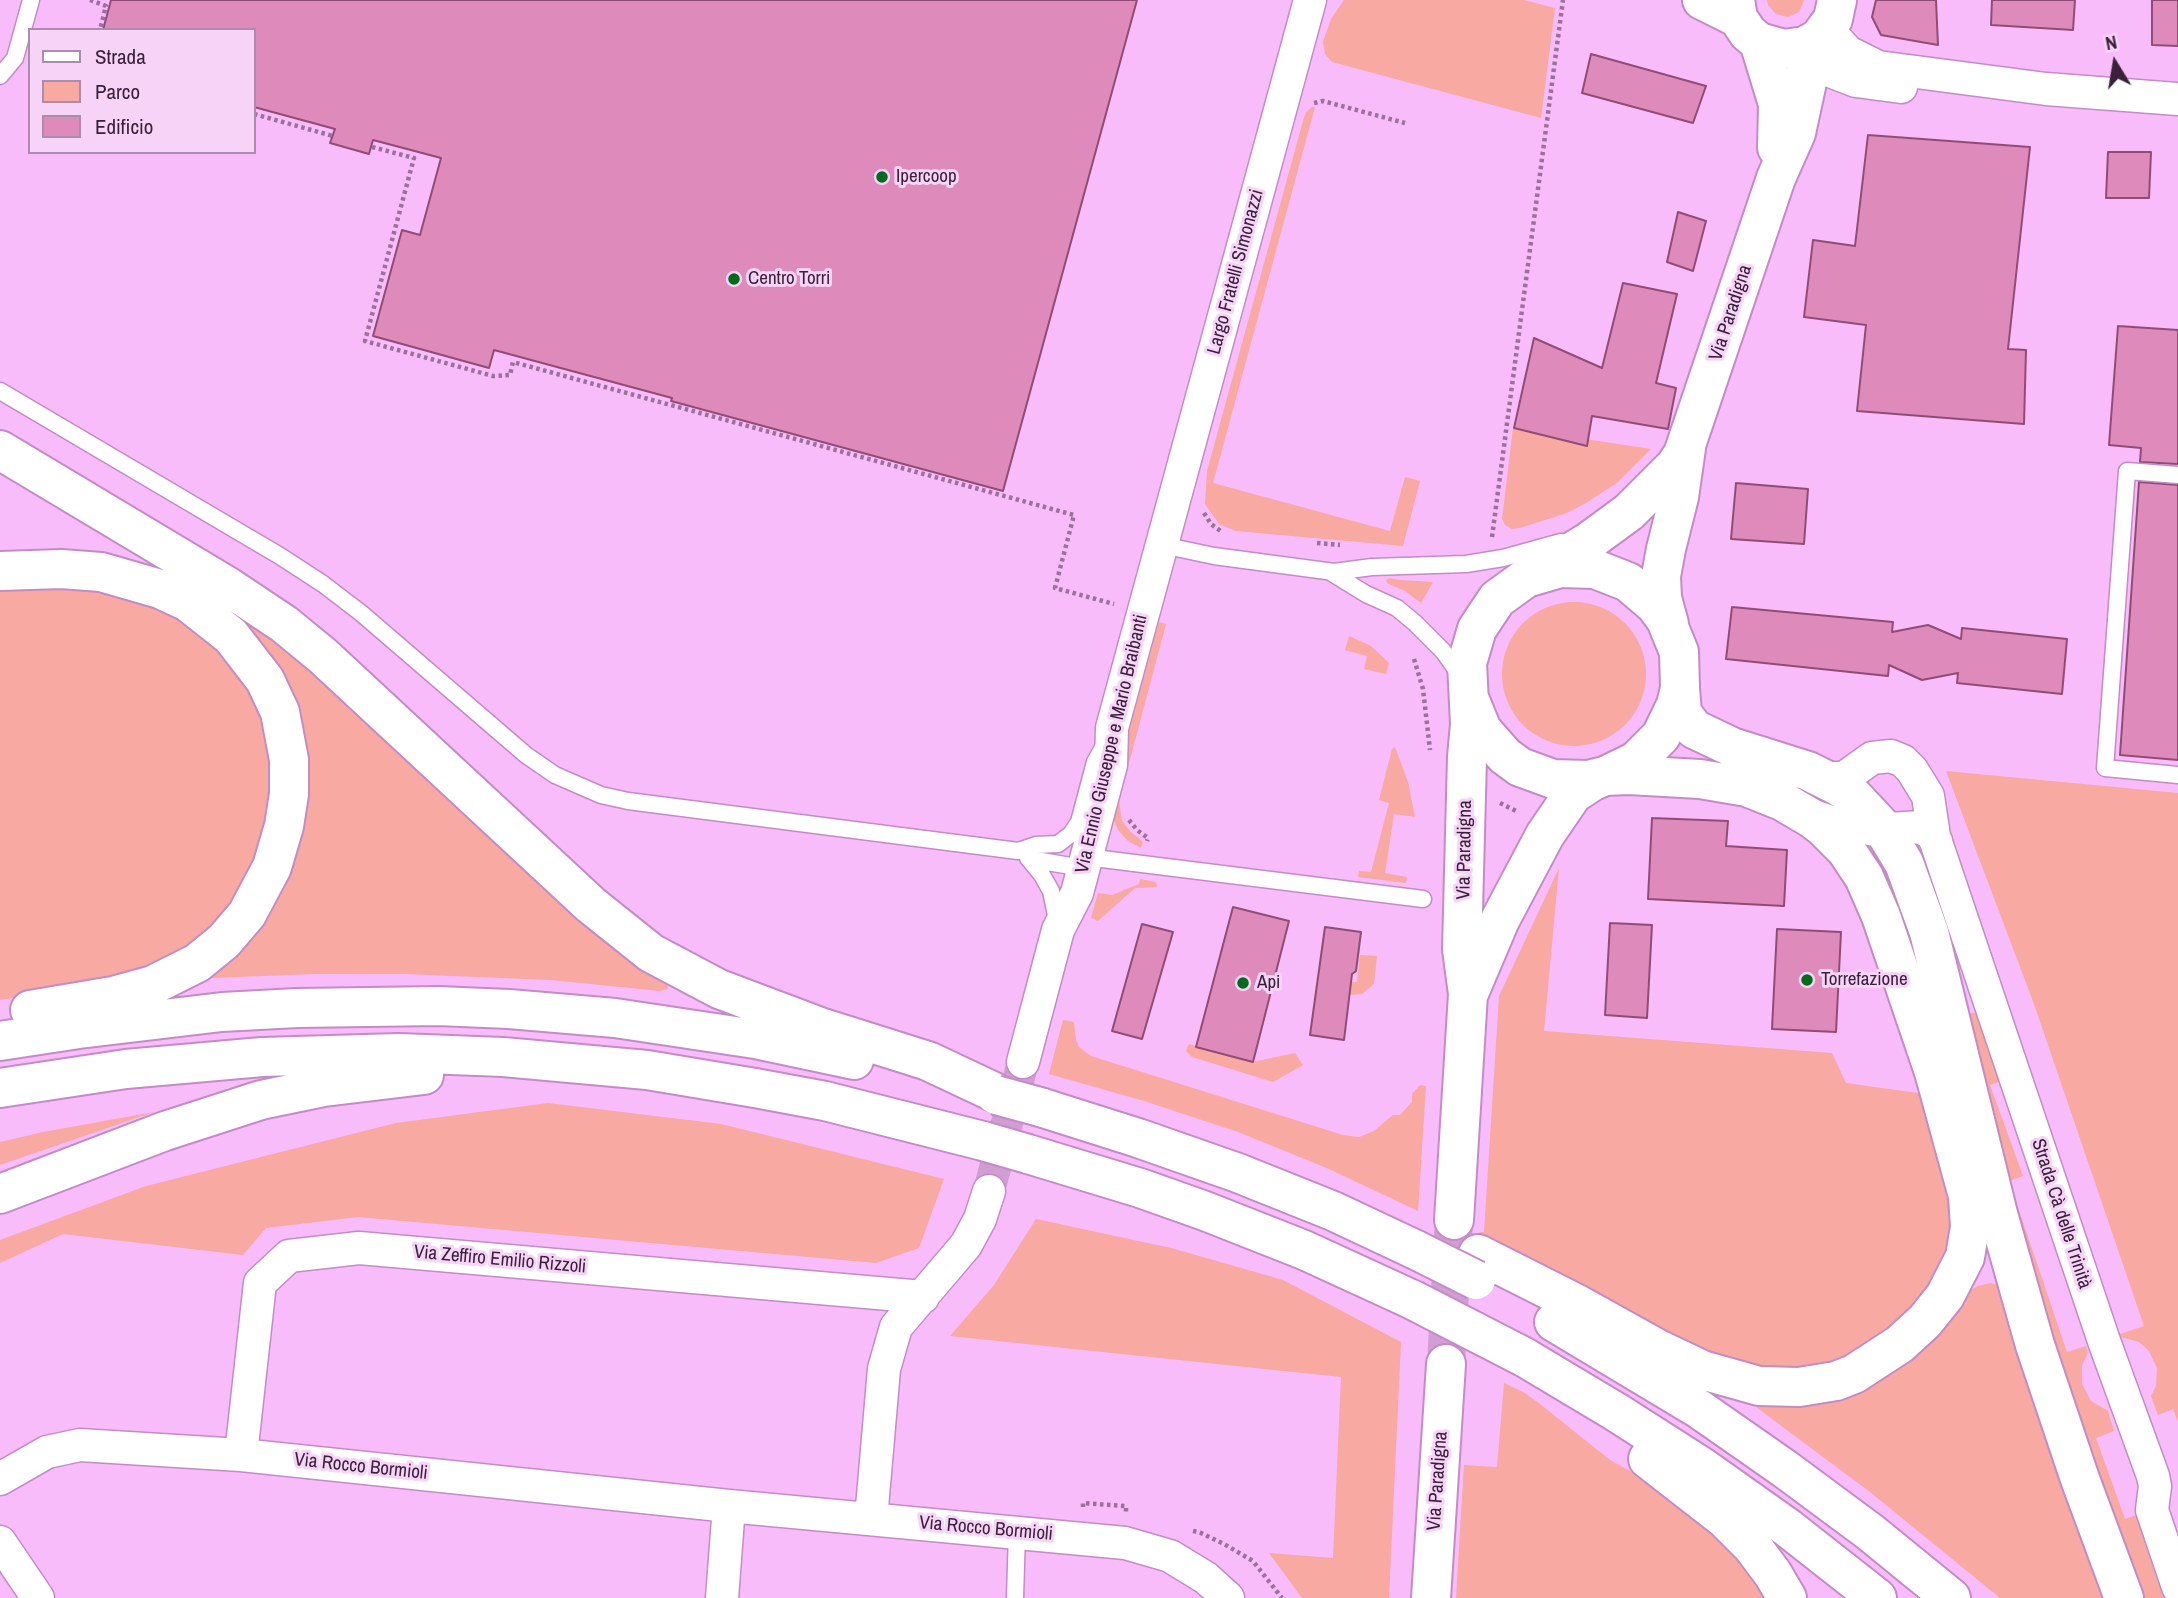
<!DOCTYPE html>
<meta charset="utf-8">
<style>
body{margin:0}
#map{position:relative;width:2178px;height:1598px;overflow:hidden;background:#f8bcfa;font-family:"Archivo Narrow",sans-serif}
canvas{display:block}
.legend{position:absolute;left:28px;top:28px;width:228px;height:126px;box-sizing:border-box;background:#f7d3f8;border:2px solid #ab8cac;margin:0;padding:9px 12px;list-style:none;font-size:21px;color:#382139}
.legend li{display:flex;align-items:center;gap:14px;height:35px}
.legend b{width:35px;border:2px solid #ab8cac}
.north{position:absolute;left:2080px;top:28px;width:70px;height:70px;-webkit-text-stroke:5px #f7d3f8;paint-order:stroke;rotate:349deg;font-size:19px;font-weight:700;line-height:28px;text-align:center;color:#382139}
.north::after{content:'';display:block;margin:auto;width:24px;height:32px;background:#382139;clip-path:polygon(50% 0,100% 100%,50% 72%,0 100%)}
</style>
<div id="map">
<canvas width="2178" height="1598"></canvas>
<ul class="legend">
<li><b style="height:9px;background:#fff"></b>Strada</li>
<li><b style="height:19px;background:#f7a9a2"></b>Parco</li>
<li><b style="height:19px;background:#de8bbb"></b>Edificio</li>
</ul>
<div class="north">N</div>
</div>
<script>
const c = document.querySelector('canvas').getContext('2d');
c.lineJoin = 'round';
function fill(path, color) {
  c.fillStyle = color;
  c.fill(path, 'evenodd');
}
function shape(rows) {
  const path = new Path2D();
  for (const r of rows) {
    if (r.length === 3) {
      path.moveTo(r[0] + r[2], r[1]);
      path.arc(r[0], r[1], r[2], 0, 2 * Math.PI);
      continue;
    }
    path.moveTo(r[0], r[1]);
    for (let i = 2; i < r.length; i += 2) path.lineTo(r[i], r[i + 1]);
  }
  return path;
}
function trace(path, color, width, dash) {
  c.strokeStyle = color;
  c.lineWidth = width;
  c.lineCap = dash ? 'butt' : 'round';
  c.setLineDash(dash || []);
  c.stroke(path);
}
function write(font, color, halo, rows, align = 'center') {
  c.font = font + ' "Archivo Narrow",sans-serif';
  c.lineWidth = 6;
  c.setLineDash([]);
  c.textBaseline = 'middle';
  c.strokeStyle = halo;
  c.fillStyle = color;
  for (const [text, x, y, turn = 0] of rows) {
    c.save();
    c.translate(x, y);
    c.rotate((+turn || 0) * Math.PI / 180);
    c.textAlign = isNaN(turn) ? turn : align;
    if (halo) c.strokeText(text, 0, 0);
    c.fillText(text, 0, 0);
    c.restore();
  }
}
fill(shape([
 [1344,0,1524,0,1555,8,1541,118,1332,62,1325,54,1323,42,1331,19],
 [1767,0,1804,0,1804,1,1799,12,1788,17,1776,14,1768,5],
 [1312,107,1315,107,1213,483,1390,531,1405,477,1420,481,1403,546,1236,531,1219,524,1205,504,1207,471,1303,121,1306,112],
 [1513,428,1651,449,1617,483,1584,504,1567,513,1520,528,1512,529,1505,525,1502,519],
 [1390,578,1399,580,1433,582,1421,603,1405,591,1387,583,1386,580],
 [0,586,115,590,177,616,217,647,246,687,258,710,265,729,270,768,267,814,256,855,236,896,223,915,205,934,168,961,104,983,0,1000],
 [1574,674,72],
 [246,614,667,982,668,989,660,991,551,980,404,974,317,974,210,978,210,974,291,857,241,620],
 [1159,622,1166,624,1119,801,1122,821,1131,832,1143,842,1141,848,1128,841,1118,830,1112,816,1112,794],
 [1349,636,1371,646,1387,661,1389,663,1386,674,1364,669,1367,656,1345,650],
 [1395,747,1408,782,1415,817,1394,814,1385,873,1407,877,1406,883,1358,877,1359,871,1371,872,1389,803,1379,800,1392,749],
 [1946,771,2178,793,2178,1422,2173,1409,2158,1415,2151,1396,2156,1386,2157,1368,2149,1351,2139,1342,2121,1337,2120,1334,2144,1326,2034,1004],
 [1559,868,1544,1031,1832,1053,1846,1083,1918,1093,1934,1117,1956,1227,1930,1298,1834,1369,1737,1369,1479,1239,1480,1232,1484,1232,1499,996],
 [1140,879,1156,882,1157,887,1135,888,1098,921,1091,918,1098,893,1112,895,1139,884],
 [1360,955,1377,956,1374,984,1362,994,1349,995,1351,982,1357,982],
 [1977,1012,2001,1081,1990,1085,2023,1176,2009,1181,2067,1352,2086,1346,2088,1353,2082,1365,2082,1384,2091,1401,2108,1411,2114,1431,2096,1438,2125,1519,2142,1513,2173,1598,2137,1598,2068,1413,1964,1015],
 [1063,1020,1074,1022,1076,1040,1079,1047,1091,1056,1343,1135,1359,1137,1374,1131,1393,1115,1400,1115,1412,1102,1412,1094,1420,1085,1426,1086,1418,1211,1329,1169,1238,1132,1144,1101,1049,1074],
 [1189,1044,1252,1062,1295,1053,1303,1065,1273,1082,1192,1057,1186,1051],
 [548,1103,721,1124,944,1179,919,1248,876,1263,358,1217,266,1228,243,1255,63,1234,0,1263,0,1240,146,1186,396,1123],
 [154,1112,0,1165,0,1142,43,1132],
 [1036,1219,1171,1248,1283,1280,1401,1342,1389,1598,1302,1598,1269,1553,1333,1558,1341,1377,950,1336,994,1285],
 [1991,1283,1997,1285,2001,1291,2110,1598,2000,1598,1870,1492,1756,1407,1978,1286],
 [1504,1383,1525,1393,1540,1404,1610,1460,1664,1490,1725,1540,1769,1598,1456,1598,1464,1465,1497,1467]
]), '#f7a9a2');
const building = shape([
 [111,0,1137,0,1003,491,671,401,672,398,494,350,489,368,373,336,402,230,420,235,441,158,373,140,369,154,330,143,335,129,254,107,254,30,103,30,111,0],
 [1876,0,1936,0,1938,45,1881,35,1872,17,1876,0],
 [1992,0,2075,0,2073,30,1991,25,1992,0],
 [2152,0,2178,0,2178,46,2152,45,2152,0],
 [1591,54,1706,86,1693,123,1582,93,1591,54],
 [1868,135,2030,147,2008,349,2026,350,2024,424,1857,411,1866,325,1804,317,1813,240,1855,246,1868,135],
 [2108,152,2151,152,2149,198,2106,198,2108,152],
 [1678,212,1706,221,1693,271,1667,262,1678,212],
 [1623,283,1677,294,1656,383,1676,388,1668,429,1592,416,1587,446,1514,428,1534,338,1602,368,1623,283],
 [2118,326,2178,330,2178,464,2140,462,2141,448,2109,445,2118,326],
 [2139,482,2178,485,2178,760,2120,755,2139,482],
 [1736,483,1808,489,1804,544,1731,539,1736,483],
 [1732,607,1893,622,1892,632,1928,625,1961,639,1962,628,2067,639,2062,694,1957,683,1958,673,1922,680,1889,665,1888,676,1726,659,1732,607],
 [1652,818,1728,821,1726,846,1787,850,1784,906,1648,899,1652,818],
 [1233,907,1289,921,1253,1062,1196,1047,1233,907],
 [1610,923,1652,925,1647,1018,1605,1015,1610,923],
 [1142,924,1173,932,1142,1039,1112,1031,1142,924],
 [1325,927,1361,932,1356,971,1352,974,1344,1040,1310,1035,1325,927],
 [1777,929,1841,932,1836,1032,1772,1029,1777,929]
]);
fill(building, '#de8bbb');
trace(building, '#914c75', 2);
trace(shape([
 [989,1191,1023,1062]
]), '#d29dd3', 32, [32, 16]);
trace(shape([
 [1446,1364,1454,1220]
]), '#d29dd3', 38, [38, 19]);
const service = shape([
 [0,76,15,58,31,0],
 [0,391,280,556,323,584,361,613,526,755,555,775,601,795,628,801,1018,851,1036,845,1058,844,1071,834,1079,822,1095,762,1105,744],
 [2178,475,2127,471,2105,768,2178,775],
 [1162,545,1214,556,1334,572,1372,567,1466,564,1503,558,1561,542],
 [1332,573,1366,594,1397,608,1415,623,1443,651,1460,675],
 [1086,857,1423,899],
 [1028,858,1042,875,1051,891,1058,925],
 [1029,859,1083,868],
 [1015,1598,1017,1532]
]);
const minor = shape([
 [1827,29,1848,52,1878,67,2046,89,2178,99],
 [1805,46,1825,69,1856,81,1901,87],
 [1823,778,1844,778,1872,758,1891,756,1903,761,1912,770,1928,796,1934,836,2104,1341,2153,1476,2155,1486,2152,1510,2178,1587],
 [1810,815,1828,821,1875,830,1919,827,1931,833,1936,841],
 [1023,1062,1058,930,1077,893,1111,765,1112,728,1310,0],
 [241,1455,260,1283,289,1256,359,1248,923,1297],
 [0,1479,47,1452,80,1445,241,1455,729,1506,1125,1543,1170,1556,1206,1578,1228,1598],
 [871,1519,884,1369,896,1327,966,1245,980,1219,989,1191],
 [0,1542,38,1598],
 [722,1598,729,1506]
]);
const tertiary = shape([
 [1702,0,1738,18],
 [1735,0,1738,18,1748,33,1759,42,1784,49,1805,46,1819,38,1833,19,1837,0],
 [1759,42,1778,104,1777,148],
 [1546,567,1588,542,1629,512,1675,466,1683,454,1776,178,1796,133,1807,82,1805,46],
 [1669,624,1662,598,1661,576,1666,549,1679,497,1686,448],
 [1469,993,1500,920,1545,835,1573,794,1593,781,1605,776],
 [1454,1220,1468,994,1462,949,1467,757,1470,724,1467,663,1477,629,1497,599,1526,578,1560,568,1595,569,1628,582,1655,605,1666,620,1679,652,1680,688,1676,705,1661,736,1636,761,1605,776,1588,780,1553,779,1520,767,1505,756,1482,730,1469,698],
 [1431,1598,1446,1364]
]);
const trunk = shape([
 [0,450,227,586,284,624,323,656,591,905,651,953,719,989,820,1027,928,1061,996,1093],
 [0,571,61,569,101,572,160,589,188,602,231,636,265,680,280,712,289,760,289,794,284,826,272,867,247,914,224,941,197,963,153,985,113,996,30,1010],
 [1680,688,1682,713,1694,729,1732,747,1808,771,1838,786,1853,796,1882,827,1904,863,1929,932,1998,1214,2035,1345,2080,1479,2124,1598],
 [0,1041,79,1029,222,1012,297,1008,438,1006,509,1009,615,1018,755,1039,854,1060],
 [0,1088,126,1069,262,1057,399,1053,503,1057,647,1070,755,1088,825,1101,983,1141],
 [1040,1107,1138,1138,1238,1173,1333,1211,1416,1250],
 [1028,1154,1140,1188,1205,1211,1304,1250,1413,1300],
 [0,1194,165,1131,261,1100,324,1087,424,1075],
 [1478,1254,1579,1305,1660,1350,1702,1370,1759,1386,1799,1387,1836,1381,1854,1374,1900,1344,1925,1321,1945,1296,1965,1257,1970,1227,1968,1196,1934,1072,1881,916,1864,877,1846,850,1823,827,1811,818,1782,801,1747,787,1700,779,1629,775,1605,776],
 [1554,1322,1699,1409,1785,1469,1870,1532,1951,1598],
 [1524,1357,1616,1412,1702,1467,1788,1528,1877,1598],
 [1648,1459,1725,1519,1752,1546,1773,1574,1787,1598]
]);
trace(service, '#c48bc7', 19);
trace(minor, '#c48bc7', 35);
trace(tertiary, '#c48bc7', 42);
trace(trunk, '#c48bc7', 42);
trace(shape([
 [90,0,106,6,100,30],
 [1314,103,1323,101,1405,123],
 [254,114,333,136],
 [372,147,414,158,365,341,493,376,510,375,513,362,1074,515,1055,588,1114,604],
 [1204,513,1211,524,1222,532],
 [1492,537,1563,0],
 [1317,543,1340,545],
 [1414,659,1423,689,1430,750],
 [1500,803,1518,812],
 [1129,820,1137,830,1148,838,1147,841],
 [1083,1507,1083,1503,1126,1506,1126,1513],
 [1193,1531,1199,1532,1224,1544,1253,1561,1282,1598]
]), '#9b719c', 4.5, [3.5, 3.5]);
trace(service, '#fff', 16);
trace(minor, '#fff', 32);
trace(tertiary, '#fff', 38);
trace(trunk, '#fff', 38);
const trunkBridge = shape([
 [996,1095,1040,1107],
 [983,1141,1028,1154],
 [1416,1250,1476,1280],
 [1413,1300,1524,1357]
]);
trace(trunkBridge, '#c48bc7', 42, []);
trace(trunkBridge, '#fff', 38);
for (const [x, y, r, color] of [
 [882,177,7,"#006c1b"],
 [734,279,7,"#006c1b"],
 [1807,980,7,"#006c1b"],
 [1243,983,7,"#006c1b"]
]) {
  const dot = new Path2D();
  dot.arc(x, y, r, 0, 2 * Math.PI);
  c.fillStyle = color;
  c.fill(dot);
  trace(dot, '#f7d3f8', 2.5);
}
write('19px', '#382139', '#f7d3f8', [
 ["Ipercoop",896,177],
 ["Centro Torri",748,279],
 ["Torrefazione",1821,980],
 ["Api",1257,983]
], 'left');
write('19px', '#382139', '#f7d3f8', [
 ["Largo Fratelli Simonazzi",1236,272,-75],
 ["Via Paradigna",1731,313,-72],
 ["Via Ennio Giuseppe e Mario Braibanti",1112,744,-77],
 ["Via Paradigna",1465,850,-89],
 ["Strada Cà delle Trinità",2061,1214,72],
 ["Via Zeffiro Emilio Rizzoli",500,1260,5],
 ["Via Rocco Bormioli",361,1467,6],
 ["Via Paradigna",1438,1481,-86],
 ["Via Rocco Bormioli",986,1529,5]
]);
</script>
